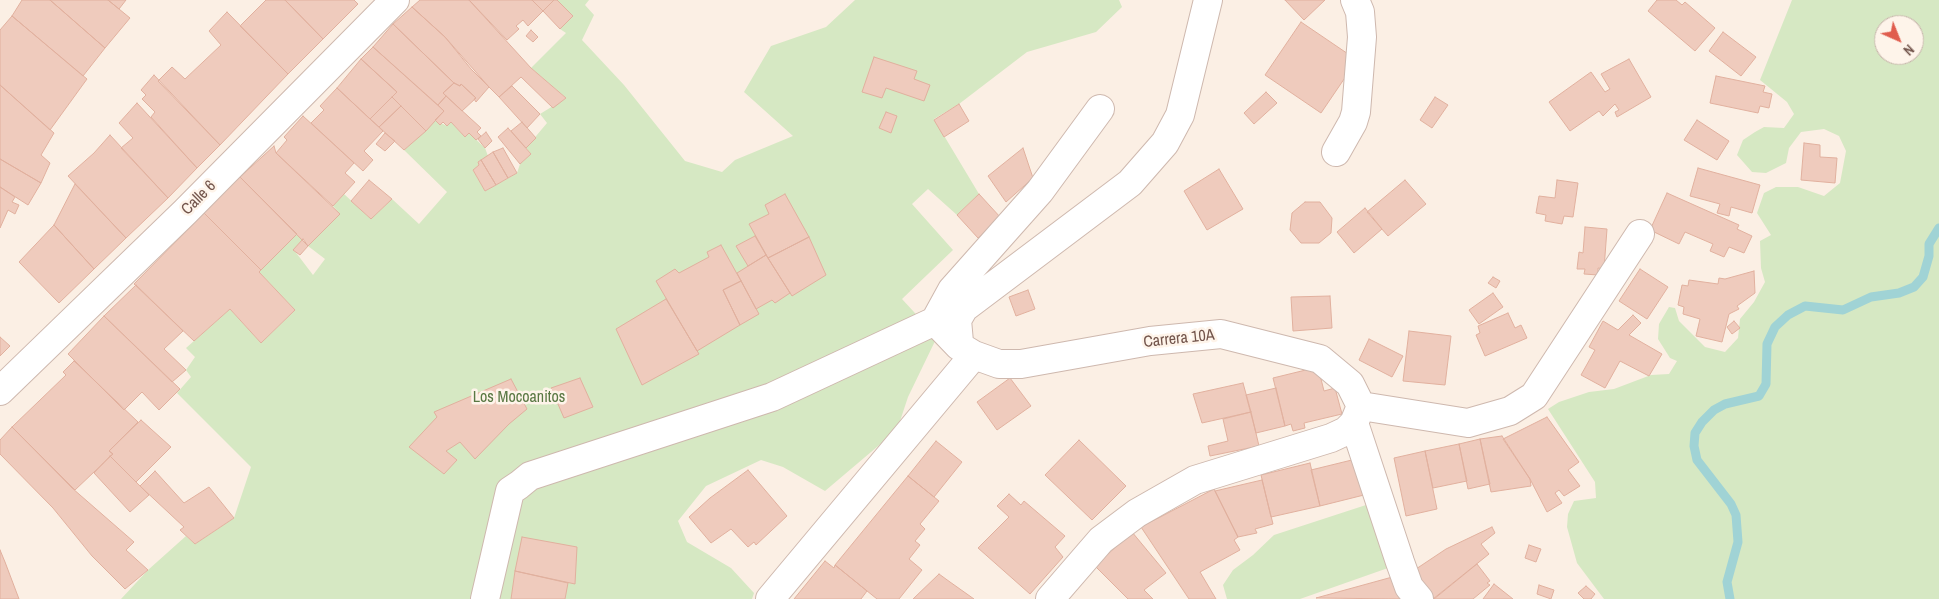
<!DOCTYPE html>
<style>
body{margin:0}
#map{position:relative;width:1939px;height:599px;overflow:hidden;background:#fbefe4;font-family:"Archivo Narrow",sans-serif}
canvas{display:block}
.north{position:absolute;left:1874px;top:15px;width:50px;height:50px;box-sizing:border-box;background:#fef4ea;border:1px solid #c6b4aa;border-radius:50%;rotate:136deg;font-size:14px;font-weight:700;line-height:20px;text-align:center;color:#72544b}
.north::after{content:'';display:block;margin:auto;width:18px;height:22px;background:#e05d4e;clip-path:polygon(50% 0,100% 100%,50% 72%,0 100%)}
</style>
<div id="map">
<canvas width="1939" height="599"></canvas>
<div class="north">N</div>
</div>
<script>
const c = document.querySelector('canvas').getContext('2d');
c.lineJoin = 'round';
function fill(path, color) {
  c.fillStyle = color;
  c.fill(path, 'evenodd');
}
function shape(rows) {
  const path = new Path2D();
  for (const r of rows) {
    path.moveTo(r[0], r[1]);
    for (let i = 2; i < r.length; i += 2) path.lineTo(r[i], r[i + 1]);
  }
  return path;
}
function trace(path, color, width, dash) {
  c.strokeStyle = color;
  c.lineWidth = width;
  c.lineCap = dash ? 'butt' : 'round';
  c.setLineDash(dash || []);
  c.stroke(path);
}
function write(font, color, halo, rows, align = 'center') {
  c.font = font + ' "Archivo Narrow",sans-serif';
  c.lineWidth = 5;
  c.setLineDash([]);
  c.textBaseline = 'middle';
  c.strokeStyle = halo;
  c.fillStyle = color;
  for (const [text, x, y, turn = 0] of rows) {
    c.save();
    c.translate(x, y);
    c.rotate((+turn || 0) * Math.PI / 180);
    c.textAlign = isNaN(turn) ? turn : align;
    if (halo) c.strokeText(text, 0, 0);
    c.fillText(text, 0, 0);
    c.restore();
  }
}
fill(shape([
 [557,0,589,0,585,5,594,15,582,40,624,85,685,161,722,172,735,160,793,136,744,92,771,46,826,27,855,0,1119,0,1122,7,1096,32,1027,52,959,104,934,119,979,194,957,215,928,189,912,204,953,250,902,299,937,337,908,397,897,430,825,491,783,467,761,460,706,486,678,521,687,542,731,568,754,593,752,599,121,599,148,570,186,536,195,544,234,518,251,467,177,393,191,377,186,370,195,357,186,348,230,309,261,343,295,310,259,272,297,234,303,239,294,250,313,275,325,259,308,246,340,214,333,206,344,194,371,219,392,199,419,224,447,192,404,150,435,120,447,126,451,122,465,137,469,133,485,148,488,156,478,162,479,165,473,170,485,191,517,173,520,164,531,154,526,148,547,123,540,114,566,98,531,68,566,33,560,29,573,16],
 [1792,0,1939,0,1939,599,1604,599,1577,563,1567,527,1568,514,1574,501,1596,498,1595,482,1548,409,1559,402,1589,392,1614,389,1651,375,1669,374,1677,361,1670,358,1658,339,1659,324,1669,307,1675,308,1679,321,1705,347,1725,352,1738,338,1740,319,1754,302,1765,282,1761,268,1760,241,1771,235,1757,213,1764,193,1776,187,1798,187,1824,196,1840,183,1846,151,1839,136,1824,129,1801,132,1789,148,1786,163,1766,173,1752,172,1737,155,1743,140,1755,132,1764,127,1784,128,1794,114,1787,102,1760,80],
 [1884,25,1914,25,1914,55,1884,55],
 [1366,505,1388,568,1300,599,1227,599,1223,585,1233,570,1253,555,1274,535]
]), '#d6e8c3');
trace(shape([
 [1730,599,1727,582,1738,542,1736,515,1731,504,1697,460,1694,446,1695,433,1702,422,1714,410,1725,404,1759,396,1766,384,1767,344,1775,327,1788,315,1805,306,1843,310,1871,297,1899,293,1914,287,1923,277,1929,256,1929,244,1939,228]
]), '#a0d3d5', 9);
const building = shape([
 [22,0,50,0,105,48,83,76,12,16,22,0],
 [50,0,108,0,130,18,105,48,50,0],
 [108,0,126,0,119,9,108,0],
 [266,0,285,0,323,39,288,74,240,26,266,0],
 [285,0,354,0,358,4,323,39,285,0],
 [420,0,469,0,531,68,566,98,553,108,521,77,499,97,471,69,445,37,412,7,420,0],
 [469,0,532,0,543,11,528,26,523,20,516,26,519,29,507,40,469,0],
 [532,0,554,0,543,11,532,0],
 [554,0,557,0,573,16,560,29,543,11,554,0],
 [1285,0,1325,0,1304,20,1285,0],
 [1657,0,1676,0,1682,5,1685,2,1715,28,1695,51,1648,11,1657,0],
 [412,7,445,37,489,87,476,102,474,99,476,98,461,84,460,86,454,83,393,24,412,7],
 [227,12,288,74,220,145,158,81,172,67,185,79,221,45,209,31,227,12],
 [12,16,87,79,50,130,0,85,0,30,12,16],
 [1301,22,1357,60,1321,113,1265,75,1301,22],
 [393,24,454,83,443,93,446,96,438,105,373,47,393,24],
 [531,30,538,37,533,42,526,36,531,30],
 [1723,32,1756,57,1741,76,1709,51,1723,32],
 [373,47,444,111,426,131,392,97,397,92,361,59,373,47],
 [874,57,917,71,914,79,930,85,924,101,886,88,882,98,862,92,874,57],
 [361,59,397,92,370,119,337,88,361,59],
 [1629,59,1651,97,1617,117,1615,112,1619,110,1615,104,1603,116,1599,111,1570,131,1549,102,1591,72,1605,92,1610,89,1601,74,1629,59],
 [154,75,220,145,197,168,151,117,155,112,142,99,146,95,141,90,154,75],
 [1716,76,1765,86,1763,92,1772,94,1769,108,1760,106,1758,113,1710,103,1716,76],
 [454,83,460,86,461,84,476,98,462,111,443,93,454,83],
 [0,85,54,133,41,155,50,163,41,183,0,159,0,85],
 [512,86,540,114,527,128,499,97,512,86],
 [337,88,383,131,364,151,373,160,363,171,311,123,324,110,320,106,337,88],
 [1266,92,1277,103,1254,124,1244,113,1266,92],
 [446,96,481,128,477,132,481,136,476,140,469,133,465,137,451,122,447,126,443,122,440,125,435,120,444,111,438,105,446,96],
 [392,97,401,106,379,127,370,119,392,97],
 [1435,97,1448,105,1432,128,1420,120,1435,97],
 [137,103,197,168,168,198,121,148,133,138,119,123,137,103],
 [959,104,969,121,944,137,934,120,959,104],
 [401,106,426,131,404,150,379,127,401,106],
 [886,112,897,116,891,133,879,128,886,112],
 [303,116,354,163,345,173,355,182,333,206,276,153,287,140,284,137,303,116],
 [1697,120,1729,141,1717,160,1684,140,1697,120],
 [522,122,536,138,526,148,511,131,522,122],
 [508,128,531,154,520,164,498,137,508,128],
 [486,132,492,141,485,148,478,139,486,132],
 [385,133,395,141,385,151,376,144,385,133],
 [110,135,168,198,126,238,68,176,94,153,110,135],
 [1804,143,1820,145,1820,157,1837,158,1835,183,1801,180,1804,143],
 [274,146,276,153,340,214,308,246,240,177,274,146],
 [503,148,517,173,508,178,493,152,503,148],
 [1023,148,1033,178,1006,202,988,176,1023,148],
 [493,152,508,178,496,185,481,160,493,152],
 [0,159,41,183,28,205,0,187,0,159],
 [481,160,496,185,485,191,473,170,479,165,478,162,481,160],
 [1698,168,1760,185,1752,213,1731,207,1729,216,1717,213,1720,204,1690,196,1698,168],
 [1219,169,1243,209,1207,230,1184,191,1219,169],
 [240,177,297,234,261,270,204,213,240,177],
 [369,180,392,199,371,219,351,201,369,180],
 [1405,180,1426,204,1388,236,1367,212,1405,180],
 [1557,180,1578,183,1573,217,1564,216,1562,224,1545,221,1546,215,1536,213,1539,196,1555,198,1557,180],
 [75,184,126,238,94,269,54,225,75,184],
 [0,187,15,197,12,202,19,205,15,214,8,210,0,228,0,187],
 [1667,193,1739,225,1737,229,1752,236,1744,253,1729,247,1724,257,1710,251,1713,244,1685,232,1679,244,1650,230,1667,193],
 [785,194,809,237,768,258,749,224,769,214,765,205,785,194],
 [979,194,1001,218,978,238,957,215,979,194],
 [1305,202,1320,202,1332,218,1331,233,1319,243,1301,243,1290,230,1292,213,1305,202],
 [1365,208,1382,229,1354,253,1337,232,1365,208],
 [204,213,261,270,259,272,295,310,261,343,230,309,194,341,134,284,204,213],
 [54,225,94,269,59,303,19,262,54,225],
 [1585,227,1607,229,1604,269,1598,268,1598,275,1584,274,1585,269,1577,269,1579,252,1583,253,1585,227],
 [755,236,766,255,748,266,736,246,755,236],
 [809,237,826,275,792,296,768,258,809,237],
 [303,239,308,246,300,255,293,250,303,239],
 [721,245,741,281,723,290,740,325,697,351,656,281,675,269,679,273,709,257,707,252,721,245],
 [766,255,790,293,775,303,772,300,756,309,737,273,766,255],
 [1640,269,1668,287,1647,319,1619,301,1640,269],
 [1754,271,1755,293,1737,306,1739,309,1729,314,1722,342,1696,336,1700,319,1683,314,1684,307,1678,305,1682,285,1688,286,1689,280,1718,284,1719,278,1725,279,1754,271],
 [1493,277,1500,281,1496,288,1488,283,1493,277],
 [741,281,759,314,740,325,723,290,741,281],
 [136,285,183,331,164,349,186,370,172,382,104,316,136,285],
 [1028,290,1035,309,1016,316,1009,297,1028,290],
 [1493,293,1503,307,1479,324,1469,310,1493,293],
 [1330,296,1332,328,1293,331,1291,297,1330,296],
 [666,299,699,354,642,385,616,329,666,299],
 [1508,313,1515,328,1521,325,1527,338,1485,356,1476,335,1480,333,1478,326,1508,313],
 [1633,315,1641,323,1629,335,1662,354,1649,376,1620,361,1605,388,1581,375,1595,350,1589,347,1603,321,1618,330,1633,315],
 [104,316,180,389,159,410,142,392,124,410,68,354,104,316],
 [1734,321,1740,328,1732,334,1727,327,1734,321],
 [1409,331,1451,336,1445,385,1403,381,1409,331],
 [0,337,10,346,0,356,0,337],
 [1369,339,1403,356,1392,377,1359,360,1369,339],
 [74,361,138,422,109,451,113,454,75,490,12,427,66,375,63,372,74,361],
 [1318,367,1324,391,1335,388,1342,414,1304,423,1305,428,1293,431,1291,424,1285,426,1273,378,1318,367],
 [580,378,593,407,564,418,551,388,580,378],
 [1010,378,1031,406,997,430,977,402,1010,378],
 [511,379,527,409,509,424,475,459,460,442,446,451,457,460,444,474,409,447,437,417,434,412,511,379],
 [1243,383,1251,412,1202,423,1193,394,1243,383],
 [1276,388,1285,426,1256,433,1246,395,1276,388],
 [1251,412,1259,446,1210,456,1208,446,1228,441,1223,419,1251,412],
 [1547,417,1579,462,1568,470,1580,486,1564,496,1559,490,1555,493,1562,503,1547,512,1530,479,1503,439,1547,417],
 [141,420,171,447,136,482,110,456,113,454,109,451,141,420],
 [12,427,72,488,134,542,126,550,148,570,125,589,92,556,53,508,0,454,0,440,12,427],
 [1502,436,1530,479,1531,486,1491,492,1480,439,1502,436],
 [1480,439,1490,484,1468,489,1459,444,1480,439],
 [1079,440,1126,486,1092,520,1045,475,1079,440],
 [936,441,962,462,934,497,908,476,936,441],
 [1459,444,1467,481,1433,488,1425,451,1459,444],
 [1425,451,1437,509,1406,516,1394,458,1425,451],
 [110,456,149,495,130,512,94,473,110,456],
 [1360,458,1368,494,1320,506,1311,470,1360,458],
 [1310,463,1320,506,1271,517,1261,475,1310,463],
 [748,470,787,516,756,545,754,542,748,547,731,529,711,543,689,517,710,498,748,470],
 [155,471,184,503,209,487,234,518,195,544,180,530,184,527,140,486,155,471],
 [908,476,939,501,920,524,925,529,915,541,920,545,909,559,922,570,899,599,877,599,835,565,908,476],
 [1262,480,1273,524,1255,529,1257,533,1238,537,1215,491,1262,480],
 [1214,489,1238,537,1234,540,1240,550,1200,572,1216,599,1189,599,1141,527,1214,489],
 [1009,494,1021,505,1024,501,1065,536,1055,547,1063,557,1030,594,978,548,1009,517,997,506,1009,494],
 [1492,527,1495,533,1481,544,1489,554,1433,599,1413,571,1446,549,1492,527],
 [1132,532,1166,573,1144,590,1153,599,1128,599,1095,566,1132,532],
 [522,537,577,547,575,584,515,571,522,537],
 [1529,545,1541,549,1536,562,1525,558,1529,545],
 [0,550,5,562,19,599,0,599,0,550],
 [825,561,834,568,835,565,867,591,861,599,794,599,825,561],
 [1477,564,1490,581,1487,583,1490,585,1473,599,1434,599,1477,564],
 [515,571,568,583,565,599,511,599,515,571],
 [939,574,950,582,974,599,913,599,939,574],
 [1396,576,1403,599,1316,598,1396,576],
 [1494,584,1513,599,1483,599,1494,584],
 [1539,585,1554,590,1551,599,1537,594,1539,585],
 [1586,586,1595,594,1591,599,1584,599,1578,593,1586,586]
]);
fill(building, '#efcbbd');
trace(building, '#e1b09e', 1);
const minor = shape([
 [1336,152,1353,122,1356,112,1362,37,1360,12,1355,0],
 [935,321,959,346,974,355,999,364,1021,364,1150,341,1221,334,1320,359,1350,384,1361,406],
 [959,342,957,320,964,308,1130,183,1165,143,1180,115,1208,0],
 [0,391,185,212,395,0],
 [1361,406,1468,423,1510,411,1534,396,1640,234],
 [1354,423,1400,562,1409,587,1419,599],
 [485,599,510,491,519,485,530,476,772,397,935,321,952,290,1040,191,1100,109],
 [770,599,974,355],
 [1050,599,1101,540,1137,513,1195,480,1331,438,1346,431,1354,423,1361,406]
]);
trace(minor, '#ceb8ae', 30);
trace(minor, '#fff', 28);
write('16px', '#72544b', '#fef4ea', [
 ["Calle 6",199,198,-45],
 ["Carrera 10A",1179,339,-6]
]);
write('16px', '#597843', '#fef4ea', [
 ["Los Mocoanitos",519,398]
]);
</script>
